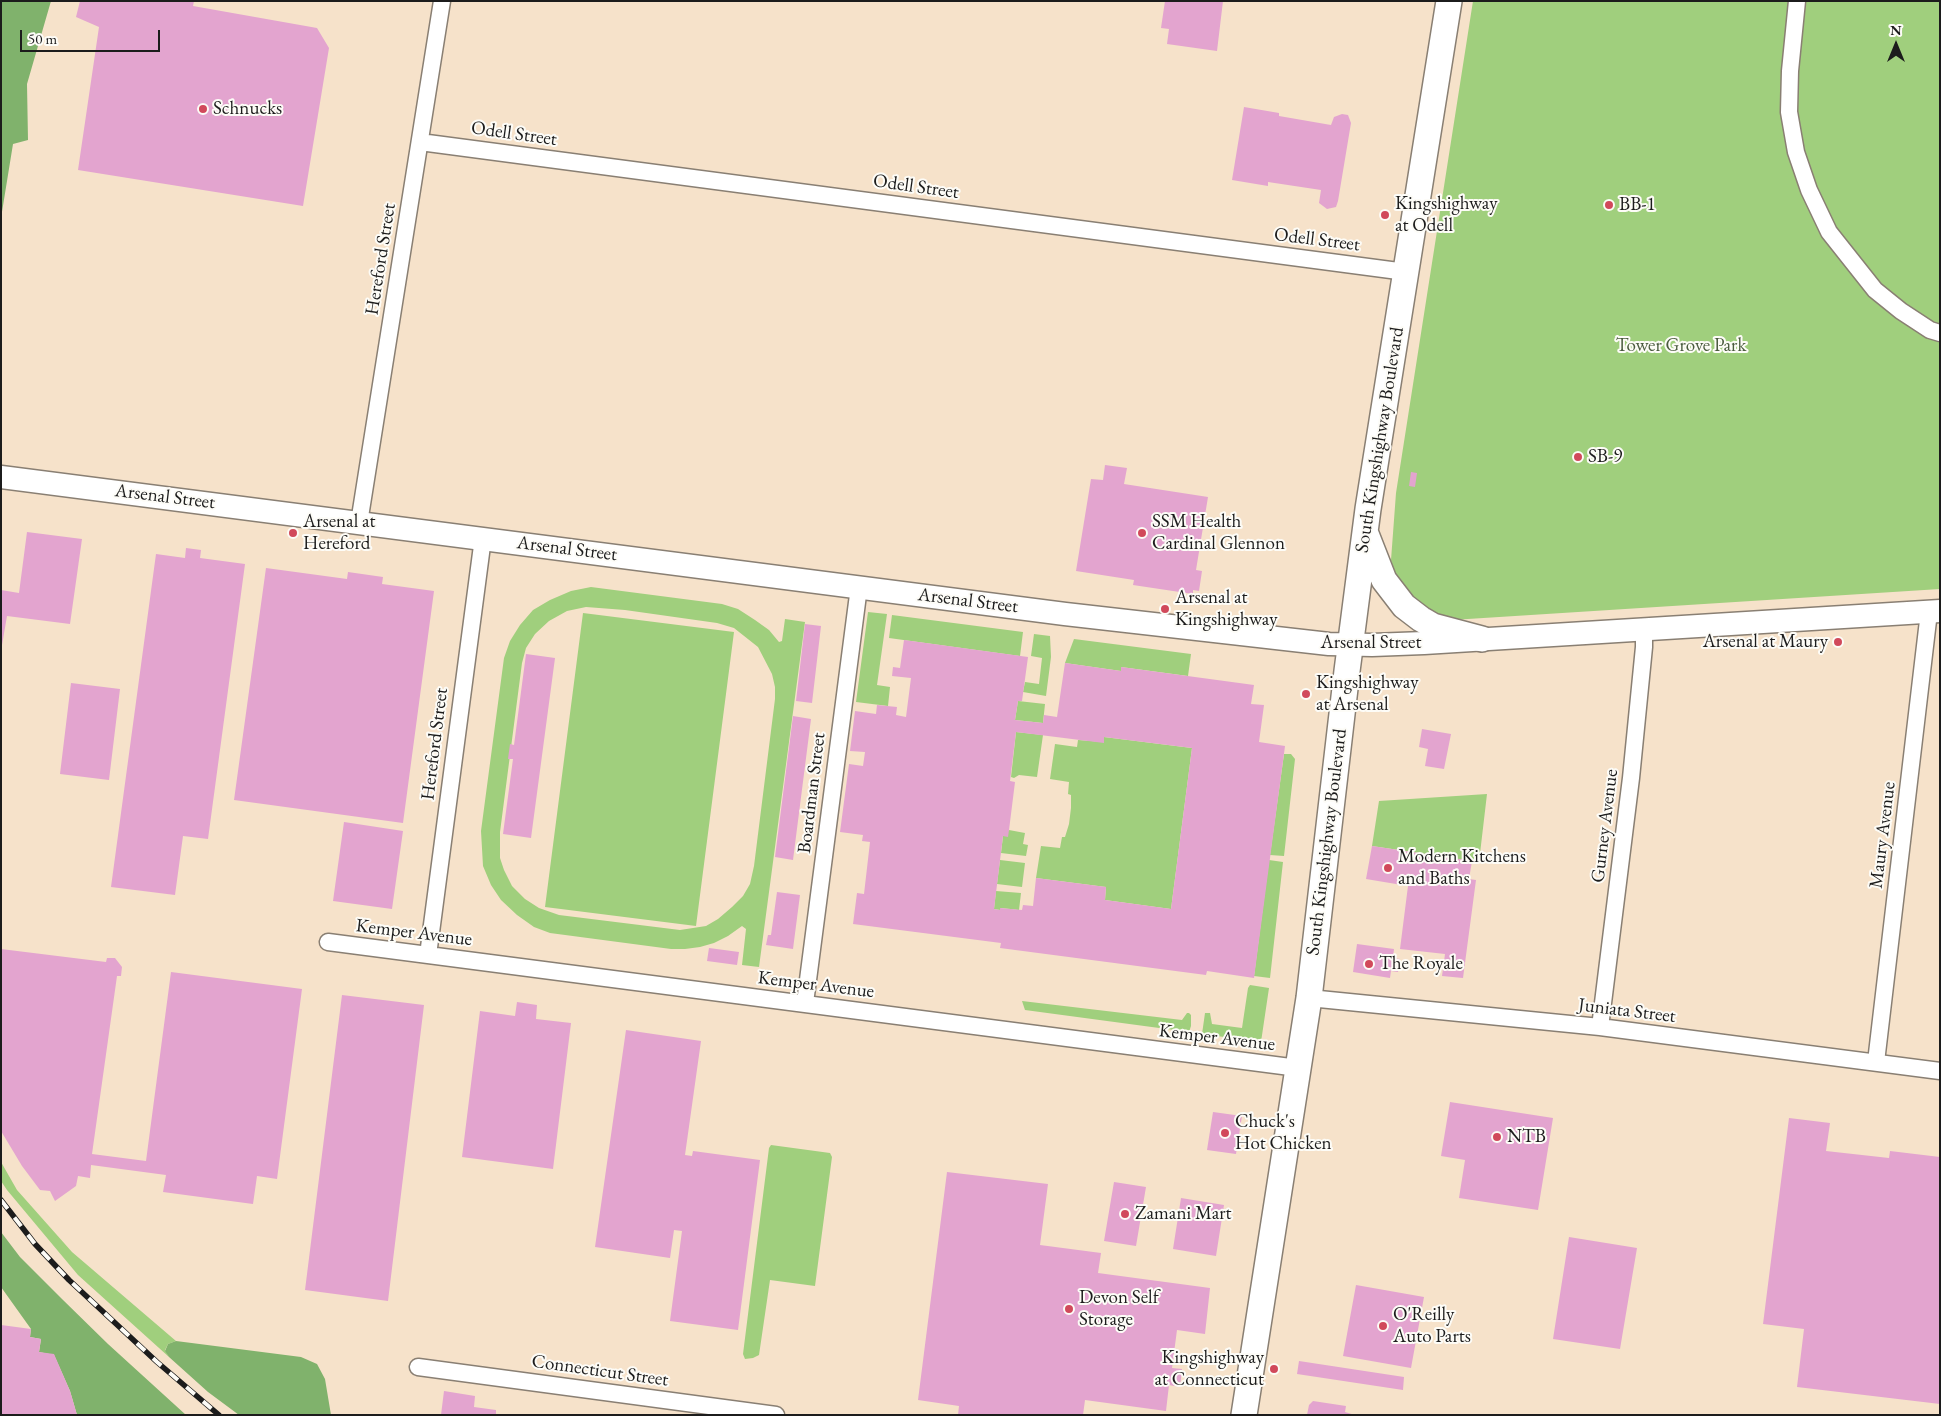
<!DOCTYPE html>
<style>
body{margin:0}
#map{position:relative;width:1941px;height:1416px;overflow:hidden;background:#f6e2ca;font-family:"EB Garamond",serif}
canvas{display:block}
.frame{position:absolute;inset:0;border:2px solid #1c1c1c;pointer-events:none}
.north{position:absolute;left:1871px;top:20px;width:50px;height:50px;-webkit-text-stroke:4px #fdfcf7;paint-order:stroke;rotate:0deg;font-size:14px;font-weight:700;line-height:20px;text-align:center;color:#1c1c1c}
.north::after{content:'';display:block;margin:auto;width:18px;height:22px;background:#1c1c1c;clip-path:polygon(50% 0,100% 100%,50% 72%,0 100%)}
.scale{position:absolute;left:20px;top:30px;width:140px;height:22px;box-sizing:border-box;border:2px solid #1c1c1c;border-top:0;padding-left:6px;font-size:15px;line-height:18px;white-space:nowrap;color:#1c1c1c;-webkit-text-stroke:4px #fdfcf7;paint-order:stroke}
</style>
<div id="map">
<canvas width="1941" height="1416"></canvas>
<div class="frame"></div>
<div class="north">N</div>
<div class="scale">50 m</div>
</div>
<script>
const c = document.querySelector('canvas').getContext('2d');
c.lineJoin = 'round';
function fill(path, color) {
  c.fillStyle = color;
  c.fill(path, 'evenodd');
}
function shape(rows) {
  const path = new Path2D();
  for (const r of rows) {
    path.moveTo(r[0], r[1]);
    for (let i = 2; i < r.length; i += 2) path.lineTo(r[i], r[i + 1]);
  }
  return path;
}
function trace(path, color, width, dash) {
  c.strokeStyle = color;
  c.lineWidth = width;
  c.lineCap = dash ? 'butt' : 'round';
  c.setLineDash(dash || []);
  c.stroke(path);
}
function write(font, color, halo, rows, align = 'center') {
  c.font = font + ' "EB Garamond",serif';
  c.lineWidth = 4;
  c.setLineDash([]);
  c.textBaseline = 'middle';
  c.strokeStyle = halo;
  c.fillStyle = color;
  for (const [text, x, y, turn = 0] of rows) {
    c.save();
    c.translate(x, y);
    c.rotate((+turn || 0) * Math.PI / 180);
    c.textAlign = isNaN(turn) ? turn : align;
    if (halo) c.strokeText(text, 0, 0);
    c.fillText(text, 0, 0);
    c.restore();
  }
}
fill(shape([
 [1473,1,1940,1,1940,589,1452,620,1428,614,1396,581,1391,560,1396,493],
 [591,587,722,604,738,609,755,620,769,630,779,642,782,641,785,619,805,622,759,967,742,965,746,929,742,926,728,936,714,943,700,947,685,949,671,949,550,933,534,927,517,915,501,900,491,885,483,866,481,831,504,658,510,641,520,625,533,610,550,600,571,591],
 [586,607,625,610,717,623,734,628,758,647,772,674,775,687,775,699,754,866,750,884,743,896,732,907,718,919,706,926,680,930,559,915,539,908,525,899,512,886,504,870,500,858,500,832,522,663,526,648,535,634,549,621,567,611],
 [868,612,887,614,877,685,890,687,888,706,856,702],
 [583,613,734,632,696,926,545,907],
 [892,615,1023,632,1020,656,889,638],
 [1034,634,1050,636,1051,657,1046,696,1023,692,1025,682,1039,684,1042,658,1031,656],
 [1074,639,1191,654,1188,676,1121,667,1121,671,1065,663],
 [1018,701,1045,704,1043,723,1015,720],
 [1016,732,1043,735,1037,777,1019,775,1014,778,1011,777],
 [1104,737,1192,748,1171,909,1105,900,1106,887,1036,878,1041,846,1060,848,1062,837,1065,837,1069,824,1071,808,1071,795,1068,794,1069,782,1050,779,1055,744,1077,747,1078,740,1104,742],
 [1284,754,1291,754,1295,759,1284,856,1270,855],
 [1487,794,1479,862,1372,846,1379,801],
 [1009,830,1025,833,1023,844,1028,845,1026,856,1001,853,1003,836],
 [1000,860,1025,863,1022,887,997,884],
 [1269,860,1283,862,1270,978,1254,976],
 [996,891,1021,893,1019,910,1001,908,1000,910,994,909],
 [1250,985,1269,988,1261,1042,1202,1034,1205,1013,1210,1013,1212,1024,1242,1028,1248,988],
 [1022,1001,1182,1020,1187,1013,1189,1013,1191,1015,1191,1026,1189,1032,1025,1010],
 [771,1145,830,1153,832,1157,815,1286,770,1280,759,1355,753,1358,745,1359,743,1354,769,1148],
 [1,1162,17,1190,72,1252,176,1341,168,1344,165,1350,169,1357,78,1275,7,1190,1,1181]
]), '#a0cf7d');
fill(shape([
 [1,1,51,1,27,84,28,140,13,144,1,218],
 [1,1232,20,1257,62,1299,108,1344,186,1415,77,1415,70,1391,54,1355,39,1352,41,1339,30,1337,31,1329,1,1287],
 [176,1341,301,1357,317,1364,325,1379,331,1415,239,1415,208,1392,169,1357,165,1351,168,1344]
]), '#80b26c');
fill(shape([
 [80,1,194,1,193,6,317,28,329,48,303,206,78,170,99,27,76,17],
 [1165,1,1223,1,1217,51,1167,44,1169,29,1161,28],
 [1244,107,1279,113,1279,116,1331,125,1334,117,1342,114,1348,115,1351,123,1338,201,1336,207,1327,209,1319,203,1321,190,1268,182,1268,186,1232,180],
 [1105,465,1127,468,1124,484,1208,497,1196,570,1202,571,1199,591,1193,590,1193,594,1133,585,1134,580,1076,571,1091,479,1103,480],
 [1411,472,1417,473,1415,487,1409,486],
 [27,532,82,539,70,624,7,616,1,651,1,590,19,593],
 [186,548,201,550,200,558,245,564,208,839,183,836,175,895,111,887,156,554,185,558],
 [266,568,347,579,348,572,383,577,382,584,434,591,403,823,234,800],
 [805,624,821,626,812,703,796,701],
 [904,640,1028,657,1022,701,1018,701,1015,720,1043,723,1044,715,1057,717,1065,663,1121,671,1121,667,1254,685,1251,704,1264,705,1259,742,1285,746,1254,978,1207,971,1206,975,1000,948,1001,943,853,924,857,893,864,894,870,842,862,841,863,835,840,832,849,764,863,766,865,752,850,751,855,711,876,714,877,705,897,707,896,715,906,717,911,678,892,676,893,667,900,668],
 [1016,732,1104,743,1104,737,1192,748,1171,909,1105,900,1106,887,1036,878,1033,906,1023,905,1022,910,1000,908,1000,910,994,909,1003,836,1008,837,1009,830,1015,782,1010,781],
 [526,654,555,658,531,838,503,834,513,759,508,759,510,744,514,745],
 [71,683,120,689,109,780,60,774],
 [793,716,811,719,793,860,775,857],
 [1422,729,1451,734,1444,769,1425,766,1428,749,1419,747],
 [344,822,403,831,392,909,333,901],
 [1372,846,1472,861,1469,879,1476,880,1463,978,1442,976,1445,954,1400,949,1408,886,1366,879],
 [777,892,800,895,793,949,766,945,768,935,771,935],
 [1357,944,1394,949,1393,958,1400,959,1398,972,1391,971,1390,978,1353,972],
 [709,948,739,952,737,965,707,961],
 [1,949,106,962,107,958,115,958,122,967,121,976,117,976,92,1154,146,1161,171,972,302,989,277,1179,257,1176,253,1204,163,1192,166,1175,91,1165,90,1178,78,1176,76,1186,55,1201,50,1191,40,1190,22,1166,1,1131],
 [342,995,424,1005,388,1301,305,1290],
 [517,1002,537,1005,536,1019,571,1023,553,1169,462,1157,480,1011,515,1016],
 [626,1030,701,1041,685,1155,692,1156,693,1151,760,1160,738,1330,670,1321,682,1231,674,1230,670,1258,595,1247],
 [1450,1102,1553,1118,1538,1210,1459,1198,1465,1160,1441,1156],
 [1213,1112,1242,1116,1236,1154,1207,1150],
 [1789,1118,1830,1123,1826,1151,1889,1158,1890,1151,1940,1157,1940,1404,1797,1387,1804,1329,1763,1324],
 [947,1172,1048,1184,1040,1245,1101,1253,1098,1273,1210,1288,1205,1334,1177,1330,1172,1368,1182,1369,1180,1387,1169,1385,1166,1411,1085,1400,1083,1415,958,1415,959,1406,918,1400],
 [1114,1182,1146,1187,1136,1246,1104,1241],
 [1181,1198,1224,1205,1216,1256,1173,1249],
 [1569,1237,1637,1248,1620,1349,1553,1339],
 [1356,1285,1424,1297,1411,1368,1343,1356],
 [1,1325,31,1329,30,1337,41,1339,39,1352,54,1354,70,1391,77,1415,1,1415],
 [1299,1361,1404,1377,1403,1390,1297,1374],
 [444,1391,475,1396,474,1407,496,1410,496,1415,441,1415],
 [1313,1401,1346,1406,1345,1412,1355,1415,1307,1415,1309,1405]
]), '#e3a4cf');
const street = shape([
 [1797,1,1790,71,1789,112,1796,152,1809,190,1829,232,1875,290,1901,311,1930,330,1940,333],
 [420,142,1406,272],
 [359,523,442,1],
 [328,942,1298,1068],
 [428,955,483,538],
 [1309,998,1600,1027,1940,1071],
 [805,1003,859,587],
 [1600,1027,1631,778,1644,647,1644,630],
 [1876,1062,1929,612],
 [418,1367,776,1415]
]);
const secondary = shape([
 [1,477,1065,614,1329,644,1372,645,1424,643,1940,611]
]);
const primary = shape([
 [1366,534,1384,580,1404,606,1421,619,1433,626,1482,639],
 [1244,1415,1309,998,1347,671,1368,509,1449,1]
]);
trace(street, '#897f73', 19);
trace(secondary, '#897f73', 25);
trace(primary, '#897f73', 28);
trace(street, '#fff', 16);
trace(secondary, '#fff', 22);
trace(primary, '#fff', 25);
const rail = shape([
 [1,1200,35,1244,69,1280,157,1362,219,1415]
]);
trace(rail, '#1c1c1c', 5.5);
trace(rail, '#fdfcf7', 4, [11]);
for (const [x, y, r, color] of [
 [203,109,5,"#d1495b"],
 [1609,205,5,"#d1495b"],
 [1385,215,5,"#d1495b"],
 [1578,457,5,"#d1495b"],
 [293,533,5,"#d1495b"],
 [1142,533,5,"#d1495b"],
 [1165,609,5,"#d1495b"],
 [1838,642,5,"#d1495b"],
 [1306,694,5,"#d1495b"],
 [1388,868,5,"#d1495b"],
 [1369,964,5,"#d1495b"],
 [1225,1133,5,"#d1495b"],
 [1497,1137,5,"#d1495b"],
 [1125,1214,5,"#d1495b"],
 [1069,1309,5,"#d1495b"],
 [1383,1326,5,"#d1495b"],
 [1274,1369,5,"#d1495b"]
]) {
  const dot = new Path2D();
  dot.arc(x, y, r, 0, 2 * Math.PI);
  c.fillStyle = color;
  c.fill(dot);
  trace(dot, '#fdfcf7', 2);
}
write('19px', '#1c1c1c', '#fdfcf7', [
 ["Schnucks",213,109],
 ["Kingshighway",1395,204],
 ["at Odell",1395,226],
 ["BB-1",1619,205],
 ["SB-9",1588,457],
 ["Arsenal at",303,522],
 ["Hereford",303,544],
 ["SSM Health",1152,522],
 ["Cardinal Glennon",1152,544],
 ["Arsenal at",1175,598],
 ["Kingshighway",1175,620],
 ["Arsenal at Maury",1828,642,"right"],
 ["Kingshighway",1316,683],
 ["at Arsenal",1316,705],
 ["Modern Kitchens",1398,857],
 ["and Baths",1398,879],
 ["The Royale",1379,964],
 ["Chuck's",1235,1122],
 ["Hot Chicken",1235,1144],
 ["NTB",1507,1137],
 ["Zamani Mart",1135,1214],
 ["Devon Self",1079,1298],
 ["Storage",1079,1320],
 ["O'Reilly",1393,1315],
 ["Auto Parts",1393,1337],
 ["Kingshighway",1264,1358,"right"],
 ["at Connecticut",1264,1380,"right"]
], 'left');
write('19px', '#1c1c1c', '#fdfcf7', [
 ["Odell Street",514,134,8],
 ["Odell Street",916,187,8],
 ["Odell Street",1317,240,7],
 ["Hereford Street",381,259,-81],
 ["South Kingshighway Boulevard",1380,440,-81],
 ["Arsenal Street",165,497,7],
 ["Arsenal Street",567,549,7],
 ["Arsenal Street",968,601,7],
 ["Arsenal Street",1371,643],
 ["Hereford Street",435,744,-83],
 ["Boardman Street",812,793,-83],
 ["Gurney Avenue",1605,826,-83],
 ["Maury Avenue",1883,835,-83],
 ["South Kingshighway Boulevard",1327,842,-83],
 ["Kemper Avenue",414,933,7],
 ["Kemper Avenue",816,985,7],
 ["Juniata Street",1627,1011,7],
 ["Kemper Avenue",1217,1038,7],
 ["Connecticut Street",600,1371,8]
]);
write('19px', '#4a5b3e', '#fdfcf7', [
 ["Tower Grove Park",1681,346]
]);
</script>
